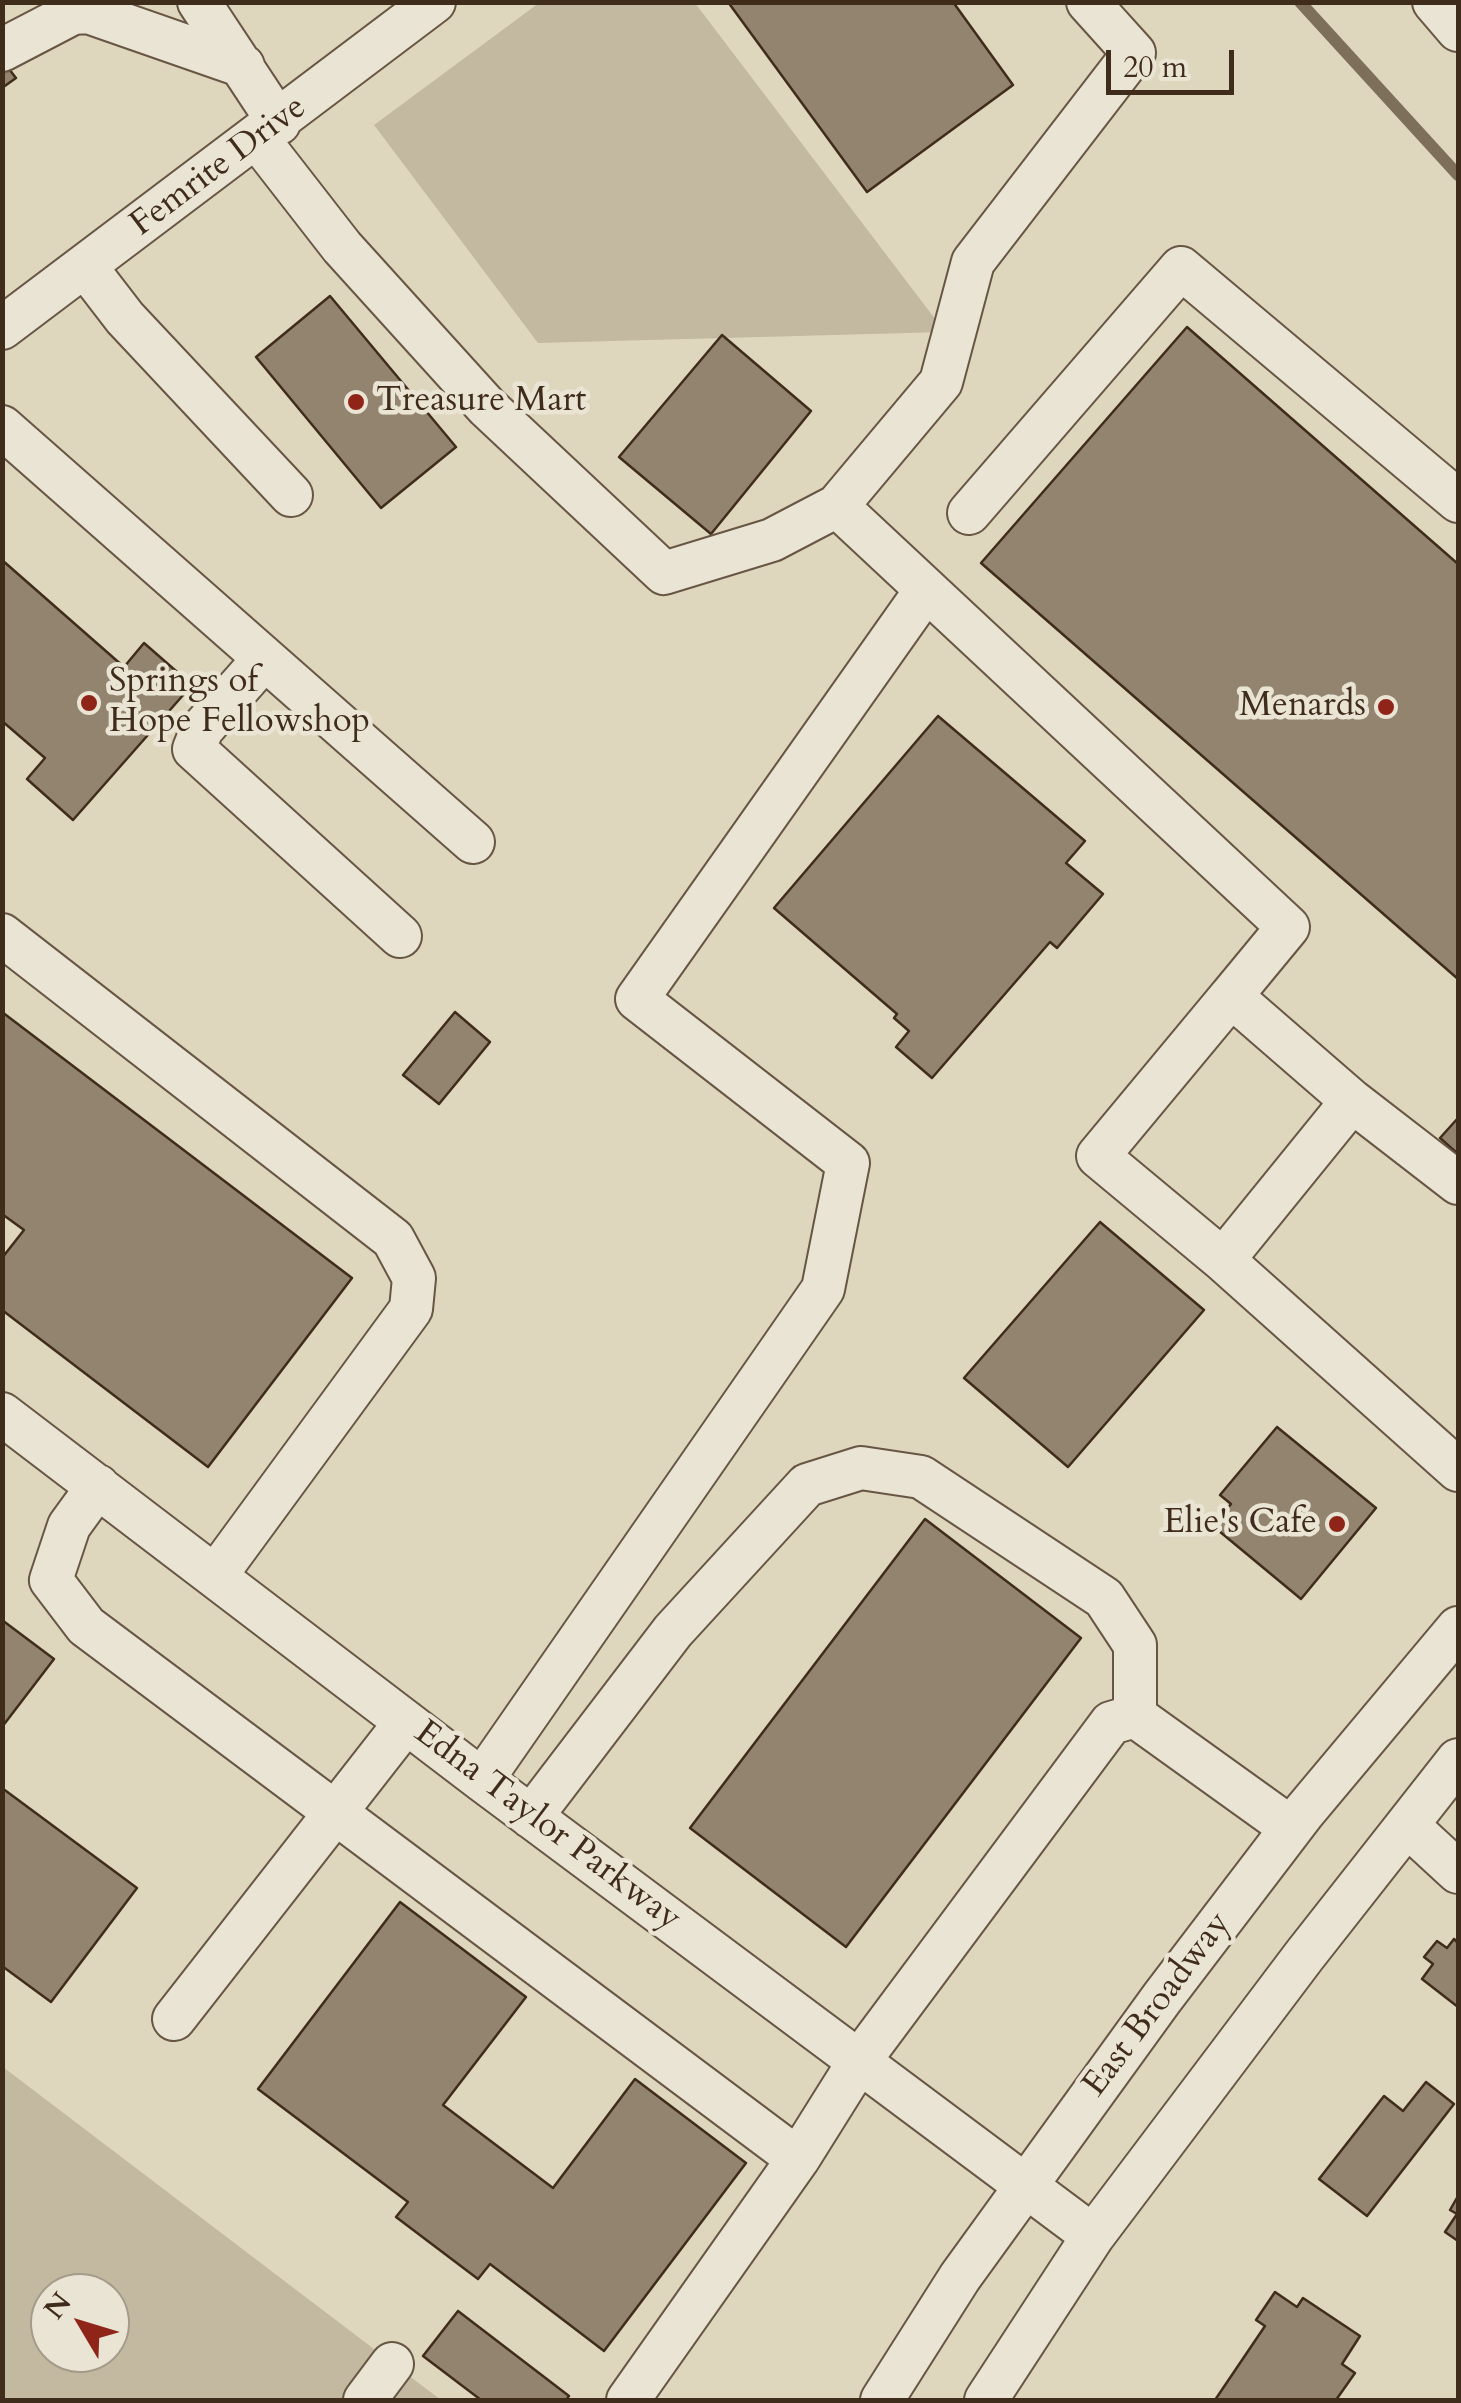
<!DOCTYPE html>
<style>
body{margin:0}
#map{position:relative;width:1461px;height:2403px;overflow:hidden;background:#ded6bd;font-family:Cardo,serif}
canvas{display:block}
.frame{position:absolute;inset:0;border:5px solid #402c1b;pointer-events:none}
.north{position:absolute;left:30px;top:2273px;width:100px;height:100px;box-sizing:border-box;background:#eae4d4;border:2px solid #a69a8a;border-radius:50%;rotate:308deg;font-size:28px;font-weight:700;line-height:40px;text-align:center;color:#402c1b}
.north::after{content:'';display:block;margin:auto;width:35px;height:45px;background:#8f2418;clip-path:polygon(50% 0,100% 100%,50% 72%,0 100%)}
.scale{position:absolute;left:1106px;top:50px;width:128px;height:45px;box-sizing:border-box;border:5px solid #402c1b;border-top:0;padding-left:12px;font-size:30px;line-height:35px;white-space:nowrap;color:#402c1b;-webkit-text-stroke:8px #eae4d4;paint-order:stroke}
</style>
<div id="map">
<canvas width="1461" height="2403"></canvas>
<div class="frame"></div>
<div class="north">N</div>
<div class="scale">20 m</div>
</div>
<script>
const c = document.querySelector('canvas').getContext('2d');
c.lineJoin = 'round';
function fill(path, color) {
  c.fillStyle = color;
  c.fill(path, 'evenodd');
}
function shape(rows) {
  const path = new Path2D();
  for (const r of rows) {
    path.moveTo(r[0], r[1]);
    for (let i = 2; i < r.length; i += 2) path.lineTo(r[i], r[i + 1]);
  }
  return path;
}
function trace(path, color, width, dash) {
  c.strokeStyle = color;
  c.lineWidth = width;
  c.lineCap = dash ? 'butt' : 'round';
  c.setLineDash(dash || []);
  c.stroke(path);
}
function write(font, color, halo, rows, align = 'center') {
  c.font = font + ' Cardo,serif';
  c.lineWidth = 9;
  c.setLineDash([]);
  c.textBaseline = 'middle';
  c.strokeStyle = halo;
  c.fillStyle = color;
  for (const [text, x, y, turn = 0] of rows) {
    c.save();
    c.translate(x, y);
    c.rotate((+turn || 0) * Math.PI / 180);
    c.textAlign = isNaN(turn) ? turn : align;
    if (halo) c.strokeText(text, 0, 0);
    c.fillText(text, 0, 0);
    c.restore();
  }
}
fill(shape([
 [539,3,695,3,945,332,538,343,374,125],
 [3,2067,441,2400,3,2400],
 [50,2293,110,2293,110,2353,50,2353]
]), '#c3b9a1');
trace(shape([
 [1300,2,1458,175]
]), '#7e6f5b', 12);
const building = shape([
 [728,2,953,2,1013,85,867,192,728,2],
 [2,60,16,78,2,88,2,60],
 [330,296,456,447,381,508,256,357,330,296],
 [1187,327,1458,564,1458,979,981,563,1187,327],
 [722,335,811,411,711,534,619,457,722,335],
 [2,560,124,667,144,643,192,685,73,820,27,779,45,758,2,721,2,560],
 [938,716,1085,841,1066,863,1103,894,1057,948,1050,942,932,1078,896,1047,909,1031,894,1018,897,1014,774,908,938,716],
 [2,1012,352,1278,208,1467,2,1310,2,1258,24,1230,2,1214,2,1012],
 [455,1012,490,1042,439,1104,403,1075,455,1012],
 [1458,1118,1458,1154,1440,1138,1458,1118],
 [1100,1222,1204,1310,1068,1467,964,1378,1100,1222],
 [1277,1427,1376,1508,1301,1599,1213,1526,1231,1504,1220,1495,1277,1427],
 [925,1519,1081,1638,846,1947,690,1828,925,1519],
 [2,1620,54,1659,2,1727,2,1620],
 [2,1788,137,1888,51,2002,2,1966,2,1788],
 [400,1902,526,1997,443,2105,553,2188,635,2079,746,2163,604,2351,490,2264,478,2279,396,2217,408,2202,258,2089,400,1902],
 [1454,1939,1458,1943,1458,2007,1422,1979,1433,1964,1424,1957,1437,1941,1447,1948,1454,1939],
 [1426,2082,1454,2104,1367,2216,1319,2179,1384,2096,1403,2111,1426,2082],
 [1458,2196,1458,2241,1445,2232,1457,2214,1450,2210,1458,2196],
 [1275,2292,1297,2307,1303,2298,1360,2336,1342,2364,1355,2373,1336,2400,1215,2400,1265,2326,1256,2320,1275,2292],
 [458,2311,569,2396,566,2400,481,2400,423,2356,458,2311]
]);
fill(building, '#92846f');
trace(building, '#402c1b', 2.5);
const minor = shape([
 [199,2,279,123],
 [1088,2,1134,53,973,262,941,382,837,506,1288,927,1231,996,1352,1101,1458,1183],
 [1434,2,1458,30],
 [2,50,73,13,88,12,243,66],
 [258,139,342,247,487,407,664,573,772,540,837,506],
 [85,266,125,318,291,495],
 [2,328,434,2],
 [2,427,473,842],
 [969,513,1181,268,1458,501],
 [264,659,202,729,194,749,400,936],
 [2,935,393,1239,414,1278,411,1309,216,1575],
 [1352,1101,1223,1260,1458,1470],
 [1223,1260,1098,1156,1231,996],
 [2,1414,482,1780,1093,2236],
 [98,1486,69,1526,51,1580,86,1626,798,2159,628,2400],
 [482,1780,823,1289,848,1163,637,999,926,590],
 [531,1817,673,1631,807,1485,861,1468,921,1477,1104,1598,1135,1645,1135,1716],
 [1407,1825,1458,1872],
 [174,2019,406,1722],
 [798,2159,860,2060,1111,1723,1135,1716,1291,1828],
 [365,2400,392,2364],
 [882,2400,960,2277,1162,1998,1303,1813,1458,1628],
 [986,2400,1093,2236,1304,1956,1458,1760]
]);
trace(minor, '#685644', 46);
trace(minor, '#eae4d4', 42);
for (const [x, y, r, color] of [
 [356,402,10,"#8f2418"],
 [89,703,10,"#8f2418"],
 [1386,707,10,"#8f2418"],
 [1337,1524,10,"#8f2418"]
]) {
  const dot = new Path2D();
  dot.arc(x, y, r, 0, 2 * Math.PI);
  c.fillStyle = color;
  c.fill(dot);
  trace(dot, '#eae4d4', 4);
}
write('35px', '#402c1b', '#eae4d4', [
 ["Femrite Drive",219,167,-37],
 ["Edna Taylor Parkway",547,1827,37],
 ["East Broadway",1158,2005,-53]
]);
write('35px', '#402c1b', '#eae4d4', [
 ["Treasure Mart",376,402],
 ["Springs of",109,683],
 ["Hope Fellowshop",109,723],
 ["Menards",1366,707,"right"],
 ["Elie's Cafe",1317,1524,"right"]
], 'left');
</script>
